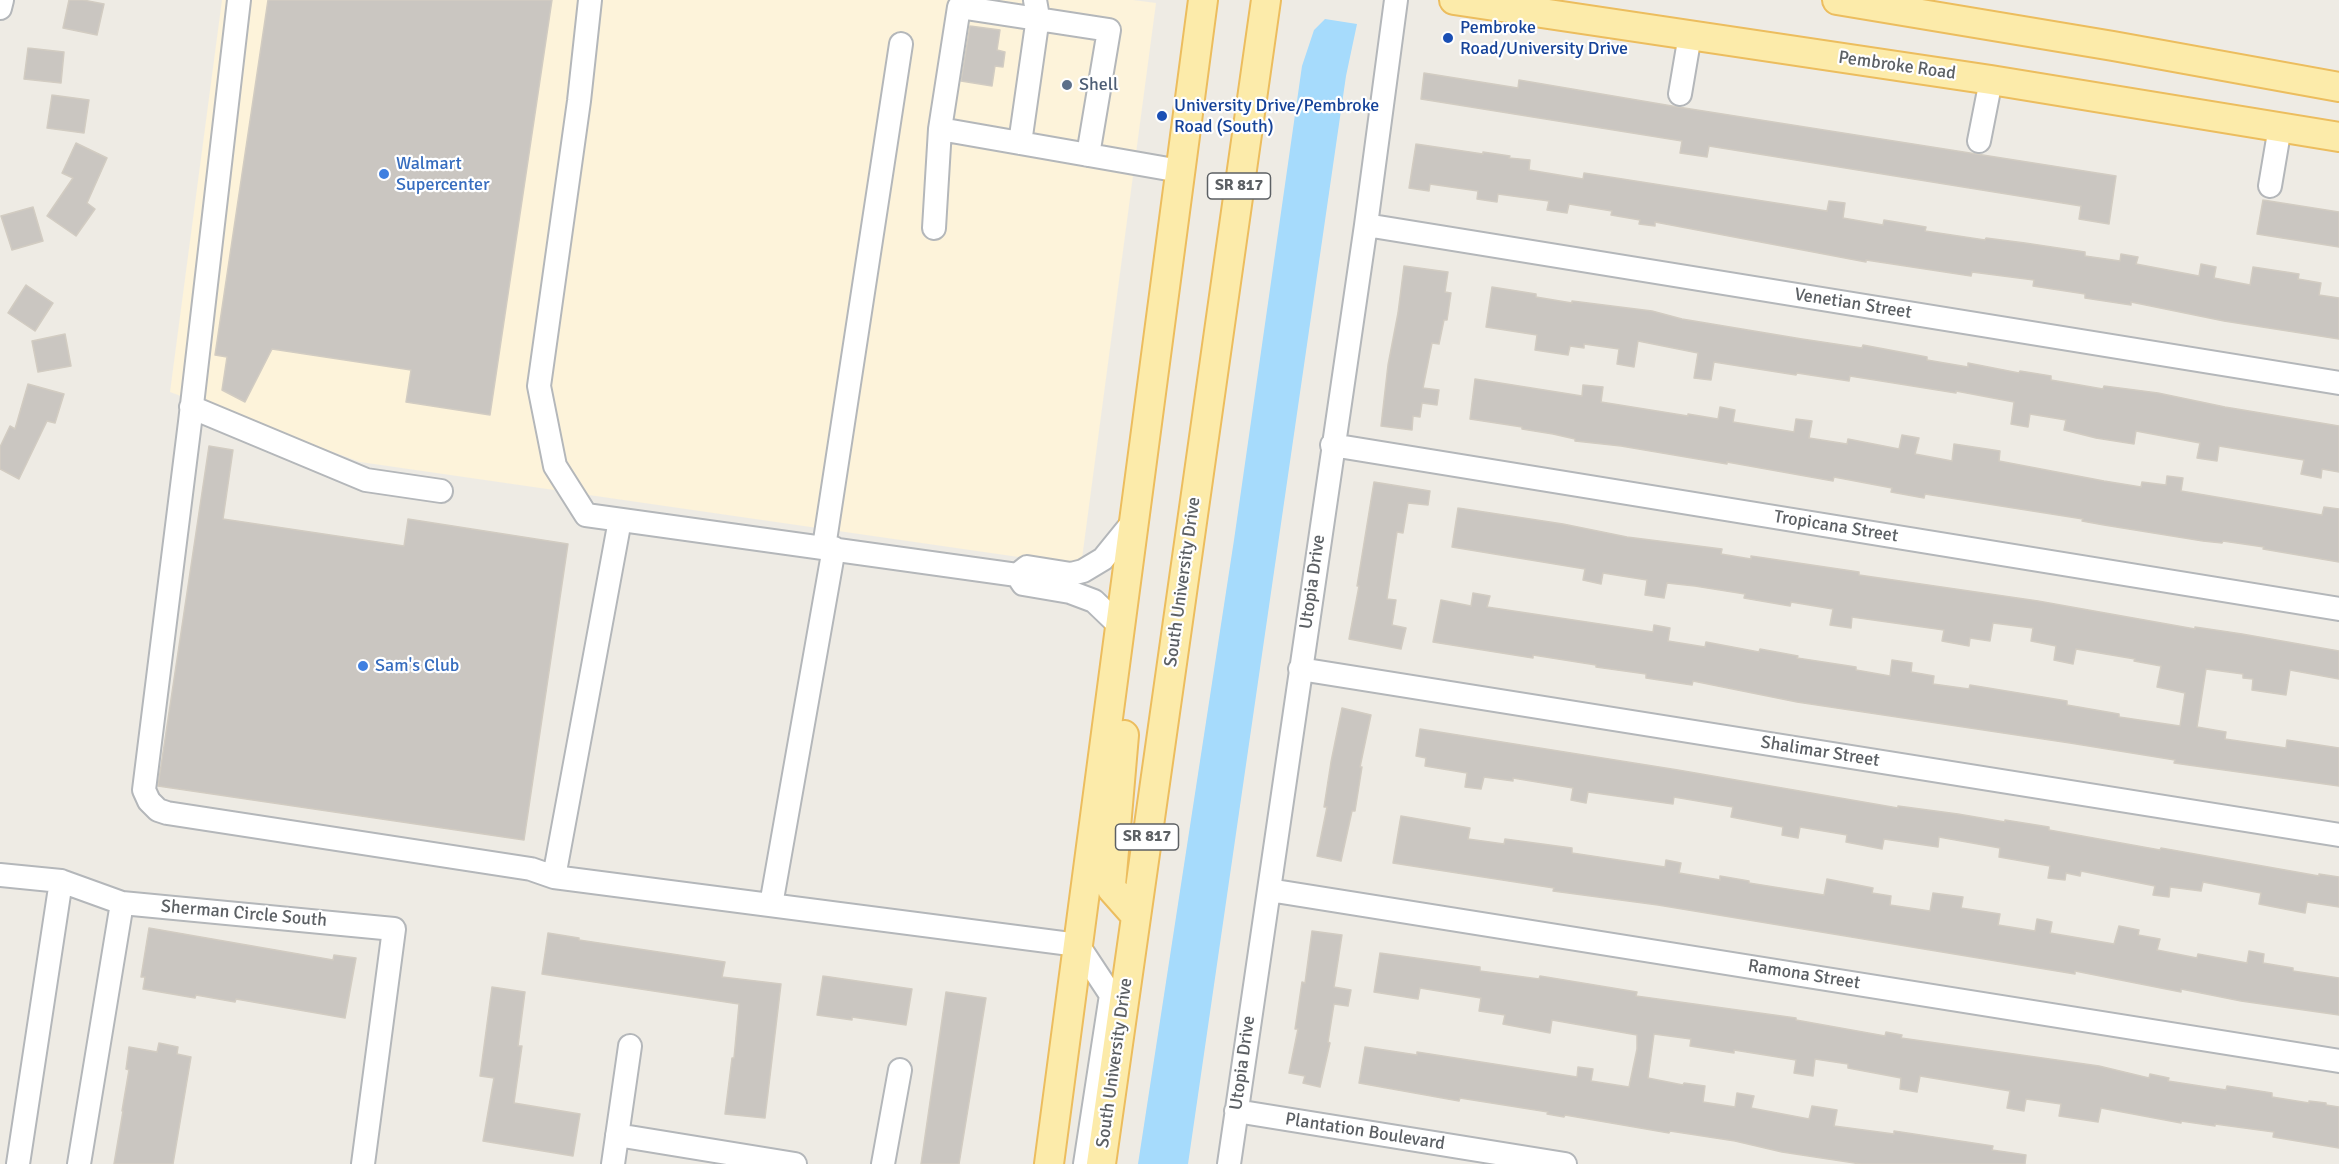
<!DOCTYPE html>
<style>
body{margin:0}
canvas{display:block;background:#eeebe4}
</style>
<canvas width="2339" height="1164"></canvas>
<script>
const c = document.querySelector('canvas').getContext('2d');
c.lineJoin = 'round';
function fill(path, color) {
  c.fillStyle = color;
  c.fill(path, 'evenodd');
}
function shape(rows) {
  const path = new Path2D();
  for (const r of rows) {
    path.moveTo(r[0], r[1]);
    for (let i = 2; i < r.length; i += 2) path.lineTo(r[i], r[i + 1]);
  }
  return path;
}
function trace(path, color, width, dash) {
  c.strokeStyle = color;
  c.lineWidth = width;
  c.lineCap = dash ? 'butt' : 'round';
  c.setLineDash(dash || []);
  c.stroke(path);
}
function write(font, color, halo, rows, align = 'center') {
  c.font = font + ' Signika,sans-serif';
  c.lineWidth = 4.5;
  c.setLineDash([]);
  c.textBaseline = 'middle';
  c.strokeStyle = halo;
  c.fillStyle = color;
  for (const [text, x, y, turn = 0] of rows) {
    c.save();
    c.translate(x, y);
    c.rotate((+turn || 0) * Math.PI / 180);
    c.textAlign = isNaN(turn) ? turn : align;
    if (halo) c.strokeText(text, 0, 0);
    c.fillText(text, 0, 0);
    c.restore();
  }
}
fill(shape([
 [222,0,1133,0,1156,3,1081,566,360,462,170,392]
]), '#fdf3da');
fill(shape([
 [1325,19,1357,24,1346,76,1188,1164,1138,1164,1234,540,1302,66,1314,30]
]), '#a6dbfc');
const building = shape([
 [69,0,83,0,104,4,97,35,63,28,69,0],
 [268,0,552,0,490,415,406,402,411,370,272,349,245,402,222,390,227,357,215,355,268,0],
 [970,26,1000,30,997,50,1005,52,1003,67,995,66,992,86,961,81,970,26],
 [28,48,64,52,61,83,24,79,28,48],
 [1424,73,1518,88,1519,80,1678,107,2116,176,2109,224,2079,219,2081,206,1709,146,1707,157,1680,153,1682,141,1421,99,1424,73],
 [52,95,89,100,84,133,47,128,52,95],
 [76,143,107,158,87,203,95,209,76,236,47,216,73,178,62,173,76,143],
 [1416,144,1483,154,1483,152,1510,156,1509,158,1530,160,1529,170,1583,179,1584,173,1827,211,1829,201,1845,203,1843,218,1883,225,1884,220,1926,227,1925,231,1985,240,1986,238,2025,243,2085,252,2085,256,2120,261,2121,254,2138,257,2136,264,2199,276,2201,264,2216,267,2214,278,2250,285,2253,267,2299,274,2298,279,2321,283,2319,295,2339,298,2339,339,2224,321,2131,302,2131,305,2085,298,2085,294,2033,286,2034,280,1972,272,1971,276,1866,260,1866,262,1655,222,1655,226,1639,224,1640,220,1611,215,1612,211,1569,204,1567,213,1547,210,1549,201,1498,194,1497,202,1477,199,1478,191,1430,184,1429,191,1409,188,1416,144],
 [2263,200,2339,212,2339,247,2257,234,2263,200],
 [33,207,43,241,12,250,1,216,33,207],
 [1404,266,1448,272,1445,292,1451,293,1447,320,1444,320,1439,344,1432,343,1423,388,1439,390,1437,405,1422,403,1420,417,1413,416,1412,430,1381,426,1388,365,1398,313,1404,266],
 [26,285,53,303,35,331,8,313,26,285],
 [1492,287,1536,294,1536,297,1572,303,1572,301,1652,311,1682,319,1802,339,1862,348,1863,345,1927,357,1927,360,1968,367,1968,363,2019,373,2020,371,2051,376,2051,380,2103,389,2104,386,2158,393,2225,407,2339,426,2339,472,2322,469,2321,478,2301,474,2304,460,2219,446,2217,461,2197,458,2200,443,2136,431,2134,444,2096,438,2064,430,2066,420,2030,414,2028,427,2011,424,2014,402,1956,391,1956,393,1850,376,1849,381,1797,373,1796,375,1714,362,1711,380,1694,378,1698,353,1638,341,1634,367,1617,364,1619,349,1584,344,1584,348,1570,346,1568,355,1535,350,1537,335,1486,327,1492,287],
 [65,334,71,366,38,372,32,341,65,334],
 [1475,379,1582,396,1583,385,1603,387,1601,402,1688,416,1688,414,1718,419,1720,407,1735,410,1733,422,1794,432,1796,419,1812,421,1809,438,1847,444,1848,439,1899,449,1902,435,1919,438,1915,454,1952,461,1954,444,2000,451,1999,461,2104,481,2141,487,2142,482,2166,485,2167,476,2183,478,2181,491,2322,515,2324,507,2339,509,2339,562,2263,549,2264,547,2223,541,2222,543,2203,541,2104,525,2082,521,2083,519,1925,494,1924,498,1891,492,1892,488,1834,477,1833,481,1727,462,1727,464,1621,446,1575,441,1575,439,1553,434,1522,429,1522,427,1470,419,1475,379],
 [28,384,64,394,55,423,47,421,19,479,0,469,0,447,10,426,15,429,28,384],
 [209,446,233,450,223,519,404,546,408,519,568,544,524,840,158,786,209,446],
 [1374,482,1430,491,1428,505,1408,503,1403,533,1397,532,1387,599,1396,600,1392,625,1406,628,1401,649,1349,639,1359,586,1357,586,1374,482],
 [1458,508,1563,524,1627,537,1722,549,1721,554,1751,559,1751,556,1859,572,1859,575,2038,601,2195,629,2195,627,2242,634,2339,651,2339,679,2290,670,2286,695,2252,690,2253,679,2243,678,2243,674,2206,669,2197,727,2226,732,2225,739,2286,748,2287,740,2339,748,2339,786,2174,763,2175,760,2070,743,1797,702,1693,681,1692,685,1646,678,1646,674,1596,667,1596,665,1533,655,1533,658,1433,642,1441,600,1471,606,1473,593,1490,596,1487,607,1653,632,1654,625,1670,628,1668,641,1705,647,1706,642,1759,652,1760,649,1798,656,1797,658,1856,667,1856,670,1890,676,1892,660,1912,663,1911,672,1934,676,1933,684,1969,689,1970,685,2067,701,2067,705,2119,714,2119,717,2180,726,2185,693,2157,687,2161,666,2134,661,2135,659,2076,649,2073,664,2054,660,2056,646,2031,641,2033,628,1993,623,1990,641,1970,638,1969,646,1942,641,1944,630,1852,617,1851,628,1830,625,1833,609,1791,602,1790,606,1744,598,1745,594,1695,586,1667,583,1664,598,1645,595,1647,580,1603,573,1601,584,1583,580,1585,569,1452,547,1458,508],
 [1342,708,1371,715,1360,767,1362,767,1355,811,1352,811,1341,861,1317,856,1327,807,1324,807,1331,762,1342,708],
 [1420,729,1678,770,1898,808,1898,806,1958,814,2005,822,2005,820,2049,827,2049,830,2160,850,2161,848,2319,876,2319,874,2339,877,2339,907,2307,902,2305,913,2259,904,2261,893,2203,882,2201,891,2170,887,2169,897,2153,895,2155,886,2081,871,2080,876,2066,873,2065,880,2048,878,2050,866,1999,857,2000,848,1939,837,1938,847,1884,839,1882,849,1846,842,1847,835,1800,827,1798,838,1782,835,1783,827,1731,817,1733,807,1674,797,1673,804,1588,792,1586,803,1571,800,1573,788,1513,778,1513,781,1484,777,1481,789,1465,787,1467,773,1425,766,1426,758,1416,756,1420,729],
 [1401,816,1470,828,1468,839,1504,844,1505,839,1572,848,1572,853,1665,867,1666,860,1681,863,1679,873,1720,880,1720,876,1749,881,1749,883,1824,895,1827,879,1873,888,1872,893,1891,896,1890,905,1930,911,1933,893,1963,897,1961,908,2000,914,1998,925,2035,931,2037,919,2052,922,2050,933,2114,944,2119,926,2139,930,2138,935,2160,939,2157,950,2197,958,2198,954,2247,963,2249,951,2264,954,2263,963,2293,968,2293,971,2339,978,2339,1015,2241,1001,2181,989,2181,992,2075,971,2075,974,1658,905,1553,891,1554,888,1393,863,1401,816],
 [149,928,333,960,334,955,356,958,345,1018,236,999,235,1002,196,995,195,998,143,989,145,977,141,977,149,928],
 [1312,931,1342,935,1334,987,1351,990,1348,1006,1334,1004,1328,1042,1330,1043,1320,1087,1303,1083,1305,1076,1289,1073,1298,1029,1295,1029,1302,982,1305,983,1312,931],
 [548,933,579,938,579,940,725,962,722,977,781,984,765,1118,725,1114,732,1058,734,1058,739,1004,542,974,548,933],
 [1380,953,1480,967,1480,971,1539,979,1540,976,1637,992,1636,996,1796,1018,1796,1020,1885,1036,1886,1032,1902,1035,1901,1038,2099,1066,2149,1078,2150,1074,2169,1078,2168,1081,2226,1090,2227,1086,2272,1093,2272,1097,2309,1103,2309,1101,2326,1103,2326,1105,2339,1107,2339,1148,2273,1137,2274,1132,2215,1124,2215,1126,2181,1121,2181,1123,2101,1108,2098,1122,2059,1116,2061,1104,2026,1099,2024,1111,2007,1108,2010,1091,1920,1076,1917,1092,1900,1089,1901,1078,1848,1068,1848,1064,1815,1059,1813,1076,1794,1073,1796,1060,1734,1050,1734,1053,1690,1046,1691,1039,1654,1034,1648,1078,1683,1085,1684,1083,1705,1086,1703,1102,1735,1107,1737,1093,1754,1096,1751,1108,1809,1119,1812,1106,1837,1110,1834,1126,1894,1134,1894,1131,1993,1146,1992,1150,2026,1155,2025,1164,1861,1164,1782,1152,1735,1141,1670,1131,1669,1133,1565,1115,1564,1117,1547,1114,1548,1112,1460,1098,1459,1101,1359,1083,1365,1047,1417,1055,1417,1052,1577,1077,1578,1067,1593,1069,1591,1081,1629,1087,1637,1049,1637,1035,1552,1020,1550,1033,1503,1024,1505,1015,1479,1011,1481,998,1420,988,1418,999,1374,992,1380,953],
 [823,976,912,989,906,1025,852,1017,852,1020,817,1015,823,976],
 [492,987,525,992,518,1046,522,1046,514,1103,580,1114,573,1156,483,1141,494,1078,480,1076,492,987],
 [946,992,986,998,959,1164,921,1164,946,992],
 [159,1043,178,1047,177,1054,191,1057,173,1164,114,1164,123,1111,122,1111,129,1070,126,1069,129,1047,157,1052,159,1043]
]);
fill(building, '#cac6c1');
trace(building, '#d2ccc2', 1.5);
const minor = shape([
 [239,0,190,422,144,790,149,801,158,810,167,813,531,869,554,877],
 [590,0,579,101,539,386,555,466,586,515,1017,575,1023,584,1070,592,1094,601,1120,626],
 [0,8,2,0],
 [1680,94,1690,35],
 [1979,141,1991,80],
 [1020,143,1038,17,1035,0],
 [1088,155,1109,30,959,7,940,129,1180,171],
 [2270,186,2280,127],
 [1366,225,2339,383],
 [934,228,940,129],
 [191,407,366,480,441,491],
 [1332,445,2339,609],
 [620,520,554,877,1078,945,1111,995,1085,1164],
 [824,547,901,44],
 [1017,575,1027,567,1071,574,1083,571,1103,559,1133,522],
 [1300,669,2339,835],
 [0,875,61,881,122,903],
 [1269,890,2339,1061],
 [771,905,834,548],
 [1236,1111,1565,1164],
 [617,1135,795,1164],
 [18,1164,61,881],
 [79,1164,122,903,394,929,363,1164],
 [613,1164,630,1046],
 [883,1164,900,1070],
 [1229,1164,1366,225,1396,0]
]);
const major = shape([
 [1454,0,1991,80,2339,137],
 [1837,0,2113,46,2339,87],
 [1124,735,1111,885,1112,889,1136,916],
 [1049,1164,1203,0],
 [1101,1164,1266,0]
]);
trace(minor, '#b4b7ba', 26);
trace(major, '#ecbd5e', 32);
trace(minor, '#fff', 22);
trace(major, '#fcebaa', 28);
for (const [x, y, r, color] of [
 [1448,38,6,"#1a4fb4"],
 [1067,85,6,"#5c6f8a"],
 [1162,116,6,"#1a4fb4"],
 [384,174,6,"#3f7fe0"],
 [363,666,6,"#3f7fe0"]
]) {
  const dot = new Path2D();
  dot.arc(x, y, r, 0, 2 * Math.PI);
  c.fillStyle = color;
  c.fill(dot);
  trace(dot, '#fff', 2);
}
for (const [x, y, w] of [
 [1239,186,63],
 [1147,837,63]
]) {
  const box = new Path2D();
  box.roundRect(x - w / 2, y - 13, w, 26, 4.5);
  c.fillStyle = '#fff';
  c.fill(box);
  trace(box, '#5c6064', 1.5);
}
write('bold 16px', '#5c6064', null, [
 ["SR 817",1239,186],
 ["SR 817",1147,837]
]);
write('18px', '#164399', '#fff', [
 ["Pembroke",1460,28],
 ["Road/University Drive",1460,49],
 ["University Drive/Pembroke",1174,106],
 ["Road (South)",1174,127]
], 'left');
write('18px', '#5c6064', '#fff', [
 ["Pembroke Road",1897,66,8],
 ["Venetian Street",1853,304,9],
 ["Tropicana Street",1836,527,9],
 ["South University Drive",1183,582,-82],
 ["Utopia Drive",1313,582,-82],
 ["Shalimar Street",1820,752,9],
 ["Sherman Circle South",244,914,5],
 ["Ramona Street",1804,975,9],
 ["South University Drive",1115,1063,-82],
 ["Utopia Drive",1243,1063,-82],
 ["Plantation Boulevard",1365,1132,9]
]);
write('18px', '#4e5e75', '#fff', [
 ["Shell",1079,85]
], 'left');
write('18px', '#366cbe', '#fff', [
 ["Walmart",396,164],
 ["Supercenter",396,185],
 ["Sam's Club",375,666]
], 'left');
</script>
